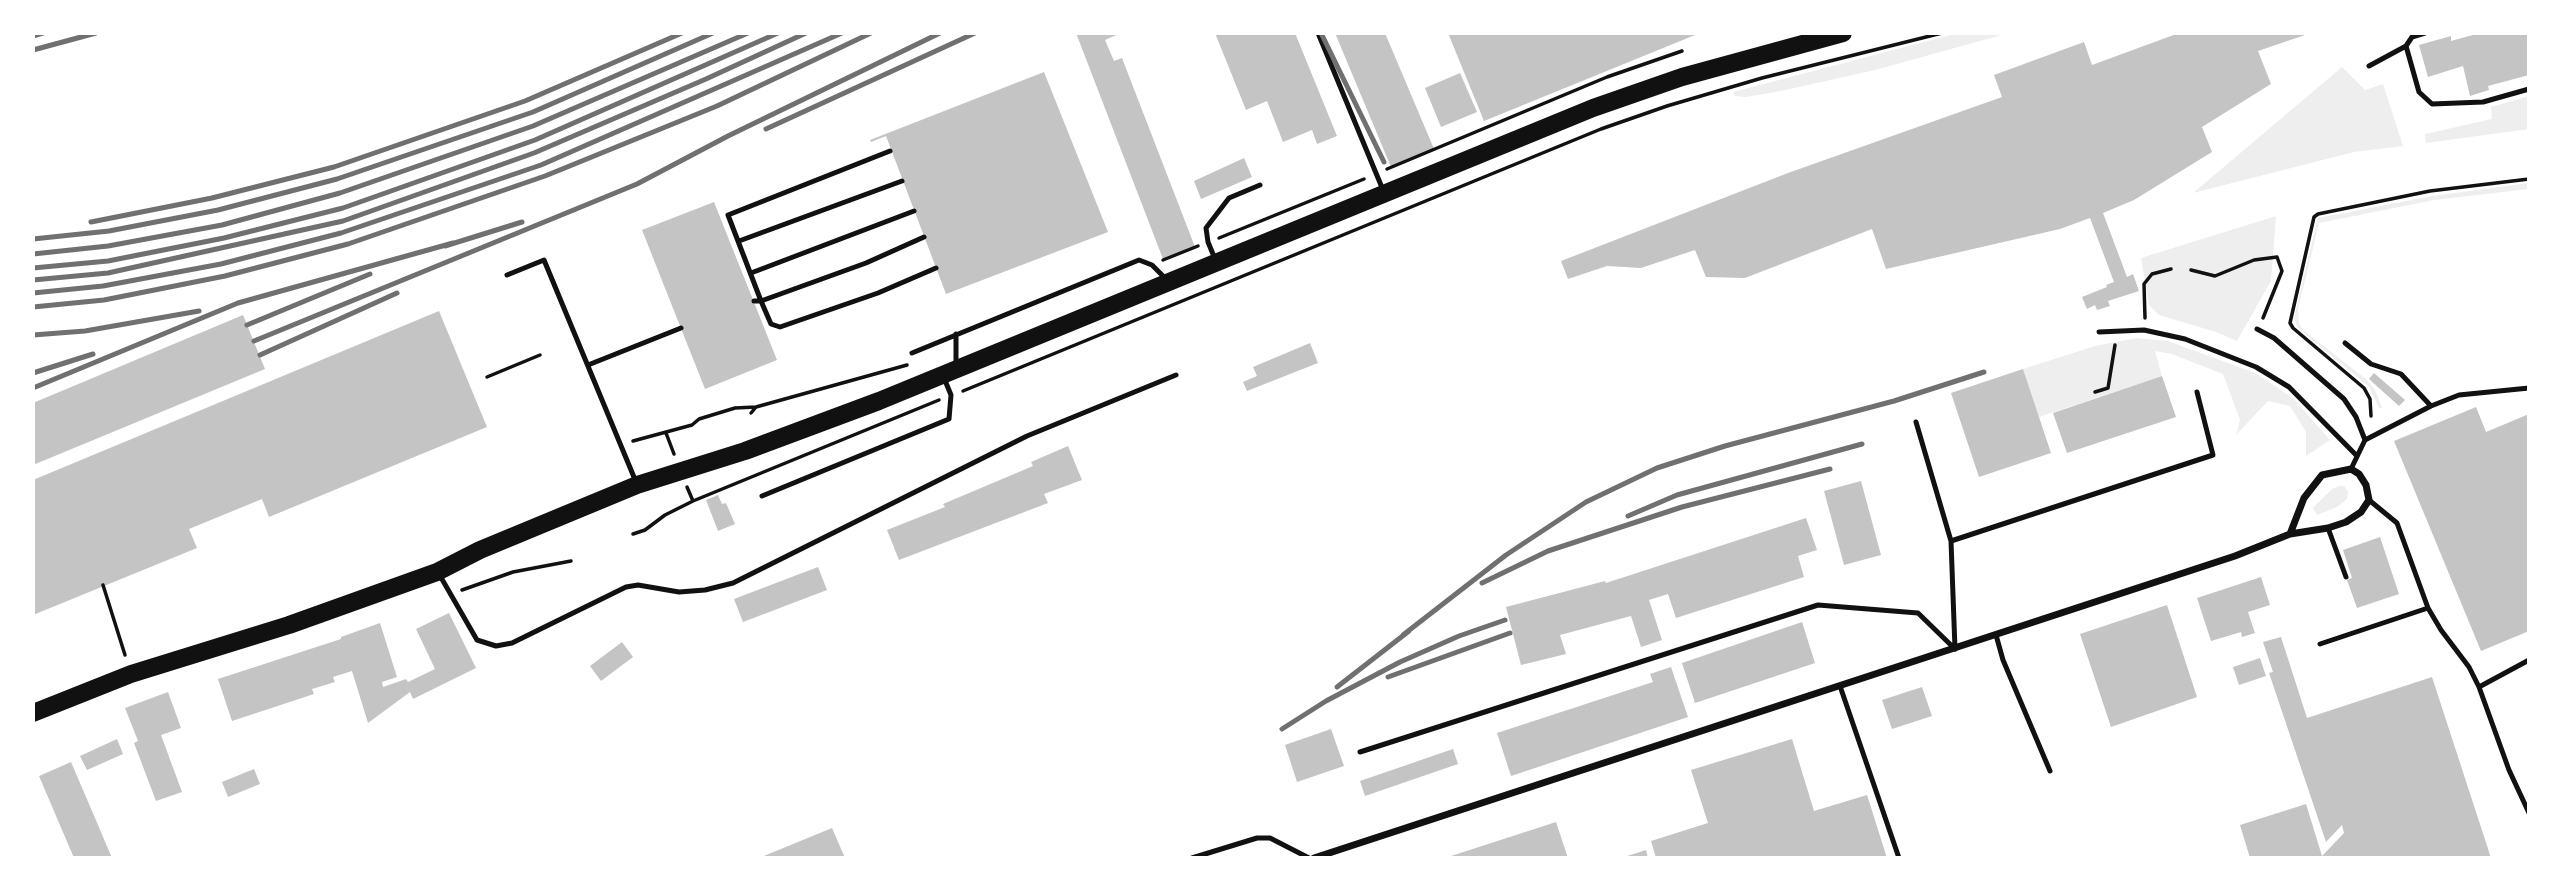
<!DOCTYPE html>
<style>
body{margin:0}
#map{position:relative;width:2562px;height:891px;overflow:hidden;background:#fff;font-family:Ubuntu,sans-serif}
canvas{display:block}
.frame{position:absolute;inset:0;border:35px solid #fff;pointer-events:none}
</style>
<div id="map">
<canvas width="2562" height="891"></canvas>
<div class="frame"></div>
</div>
<script>
const c = document.querySelector('canvas').getContext('2d');
c.lineJoin = 'round';
function fill(path, color) {
  c.fillStyle = color;
  c.fill(path, 'evenodd');
}
function shape(rows) {
  const path = new Path2D();
  for (const r of rows) {
    path.moveTo(r[0], r[1]);
    for (let i = 2; i < r.length; i += 2) path.lineTo(r[i], r[i + 1]);
  }
  return path;
}
function trace(path, color, width, dash) {
  c.strokeStyle = color;
  c.lineWidth = width;
  c.lineCap = dash ? 'butt' : 'round';
  c.setLineDash(dash || []);
  c.stroke(path);
}
fill(shape([
 [1958,33,2009,33,1875,70,1781,91,1746,97,1735,96,1733,92],
 [2342,67,2365,90,2383,84,2403,146,2354,152,2193,193],
 [2529,96,2529,129,2426,143,2425,134,2492,119,2491,107],
 [2529,183,2529,189,2434,200,2319,223,2298,309,2299,323,2303,330,2367,380,2375,390,2382,408,2379,408,2369,387,2297,327,2294,318,2318,218,2432,196],
 [2276,216,2271,281,2237,341,2216,332,2159,315,2149,305,2141,258],
 [2137,338,2168,341,2255,373,2294,399,2330,440,2306,456,2306,432,2290,406,2268,401,2236,435,2240,420,2223,374,2172,354,2155,351,2162,376,2039,417,2023,369,2095,346],
 [2339,486,2344,486,2348,491,2347,499,2337,507,2317,515,2313,508,2332,489]
]), '#eee');
fill(shape([
 [1076,33,1121,33,1105,40,1114,61,1122,58,1195,247,1163,259],
 [1215,33,1295,33,1337,136,1317,144,1312,130,1283,142,1267,101,1246,110],
 [1335,33,1385,33,1434,149,1391,167],
 [1448,33,1700,33,1484,121],
 [2179,33,2308,34,2258,51,2271,84,2202,127,2212,152,2134,200,2103,213,2127,277,2133,274,2139,291,2108,301,2110,306,2097,310,2095,305,2087,309,2082,297,2107,287,2106,285,2114,282,2090,218,2060,229,1886,269,1872,229,1745,278,1706,277,1695,250,1641,268,1607,266,1568,279,1561,261,1788,173,2002,97,1994,75,2084,42,2092,65],
 [2480,33,2529,33,2529,75,2488,86,2489,90,2470,96,2463,66,2428,77,2419,45,2451,36,2451,41],
 [1044,72,1108,232,946,294,886,136,871,142,870,140],
 [1460,73,1477,112,1441,127,1425,88],
 [1244,158,1252,177,1201,199,1194,181],
 [714,202,777,360,705,389,642,230],
 [439,311,487,427,269,517,262,499,189,529,197,548,33,615,33,480],
 [243,315,265,369,33,465,33,403],
 [1310,343,1318,363,1247,391,1243,382,1257,376,1253,367],
 [2023,369,2051,453,1979,477,1951,393],
 [2374,373,2405,400,2399,406,2369,379],
 [2162,376,2176,417,2067,453,2053,413],
 [2476,407,2486,432,2529,414,2529,631,2481,651,2394,441],
 [1068,446,1082,480,1044,494,1048,503,899,560,887,530,945,507,943,504,1033,466,1031,462],
 [1861,481,1881,555,1844,565,1824,491],
 [718,495,722,504,726,503,735,524,718,531,706,500],
 [1806,518,1817,550,1798,556,1804,577,1676,618,1668,594,1649,600,1662,640,1641,647,1631,616,1560,635,1566,654,1521,665,1506,607,1605,581,1606,583],
 [2380,537,2399,594,2357,608,2347,580,2352,578,2343,550],
 [818,567,827,590,743,622,734,599],
 [2261,577,2270,605,2248,612,2255,633,2242,637,2241,632,2211,641,2197,598],
 [2167,605,2197,697,2111,727,2080,634],
 [449,613,476,668,413,699,410,692,368,723,352,671,333,677,335,682,312,689,314,694,232,721,218,679,341,639,341,637,380,623,397,677,382,682,383,687,406,679,408,682,435,669,416,629],
 [1802,622,1815,663,1695,703,1682,663],
 [2281,637,2307,718,2432,677,2491,858,2250,858,2240,825,2306,804,2322,856,2344,833,2342,825,2326,842,2269,673,2273,672,2263,642],
 [622,642,633,657,601,681,590,666],
 [2260,658,2266,676,2239,685,2233,667],
 [1671,667,1688,717,1511,776,1497,733,1653,682,1650,674],
 [1922,687,1932,716,1892,729,1882,700],
 [168,692,181,728,161,735,182,792,156,801,134,743,138,741,125,708],
 [1331,729,1344,766,1297,782,1285,745],
 [117,739,123,754,87,770,80,756],
 [1792,739,1814,811,1867,795,1887,858,1656,858,1651,841,1708,823,1691,770],
 [1453,749,1458,764,1365,796,1360,781],
 [71,762,95,818,112,858,74,858,39,776],
 [254,769,260,784,228,797,222,782],
 [1556,822,1568,858,1449,858,1448,857],
 [832,828,845,858,759,858],
 [1646,850,1648,858,1624,858,1624,857]
]), '#c4c4c4');
trace(shape([
 [1387,169,1607,77,1682,51],
 [1219,238,1364,179],
 [1163,260,1198,246],
 [2191,270,2215,276,2254,260,2277,257,2282,271,2263,318],
 [2145,318,2144,284,2152,274,2171,269],
 [487,377,540,355],
 [963,391,1601,129,1667,106,1762,78,1942,33],
 [2095,392,2108,388,2115,345],
 [751,413,756,407],
 [2371,416,2370,399,2364,388,2293,328,2290,323,2314,217,2318,214,2430,191,2529,179],
 [666,433,674,454],
 [633,441,692,425,699,419,735,408,756,407,907,365],
 [687,487,693,501],
 [633,534,645,530,665,515,693,501,939,400],
 [103,585,125,655],
 [462,590,513,572,571,561]
]), '#111', 3.5);
trace(shape([
 [1318,33,1383,190],
 [2406,46,2419,92,2432,104,2483,102,2529,89],
 [2369,66,2406,46,2412,37,2425,33],
 [890,151,728,215,761,301,866,263,924,237],
 [739,241,902,181],
 [1215,259,1208,242,1206,228,1229,198,1260,185],
 [751,273,914,211],
 [507,275,544,260,636,482],
 [754,301,761,301,771,324,780,327,878,293,936,268],
 [2257,329,2274,338,2344,399,2356,417,2365,440],
 [2099,332,2144,330,2185,339,2256,367,2289,387,2357,456],
 [2345,343,2371,364,2401,374,2431,406],
 [912,353,1139,260,1152,265,1167,280],
 [588,365,681,328],
 [956,366,956,334],
 [1916,422,1951,541],
 [2351,469,2365,440,2431,406,2459,395,2529,388],
 [762,496,949,419,951,395,944,378],
 [2369,500,2397,523,2428,608,2441,630,2469,667,2479,687,2509,770,2529,813],
 [2328,528,2346,577],
 [439,574,477,640,496,646,512,643,626,587,638,585,679,592,705,590,733,583,1027,436,1176,375],
 [1996,635,2003,660,2050,771],
 [2320,644,2428,608],
 [1955,649,1951,541,2213,455,2197,392],
 [1840,686,1899,858],
 [2479,687,2529,660],
 [1360,752,1818,605,1918,613,1955,649],
 [1192,858,1257,838,1270,838,1309,858]
]), '#111', 5);
trace(shape([
 [1314,858,2235,556,2290,534,2328,528,2346,522,2361,512,2369,500,2366,485,2359,474,2351,469,2322,475,2304,498,2290,534]
]), '#111', 7);
trace(shape([
 [33,713,131,674,289,625,437,572,480,550,637,485,745,451,879,401,1593,108,1682,77,1843,33]
]), '#111', 18);
trace(shape([
 [1321,33,1384,162],
 [33,36,43,33],
 [33,50,96,33],
 [766,129,975,33],
 [91,222,212,198,334,167,525,101,682,33],
 [33,239,109,231,218,210,337,179,533,112,713,33],
 [445,246,522,222],
 [33,254,108,246,222,225,340,193,533,126,748,33],
 [33,268,108,261,224,238,343,208,535,140,778,33],
 [33,280,108,273,343,221,534,153,706,79,806,33],
 [33,293,103,286,221,264,341,233,541,165,842,33],
 [33,307,104,300,225,276,348,244,545,176,717,106,871,33],
 [247,325,370,274],
 [33,335,85,331,199,311],
 [254,341,637,184,728,136,940,33],
 [260,355,397,293],
 [33,373,93,354],
 [33,388,238,303,453,243],
 [1628,516,1677,495,1862,444],
 [1482,583,1548,551,1682,507,1830,469],
 [1403,635,1506,555,1586,502,1657,468,1725,446,1894,401,1984,372],
 [1388,677,1510,633],
 [1337,687,1409,631],
 [1282,729,1326,701,1400,662,1459,636,1505,620]
]), '#707070', 5);
</script>
